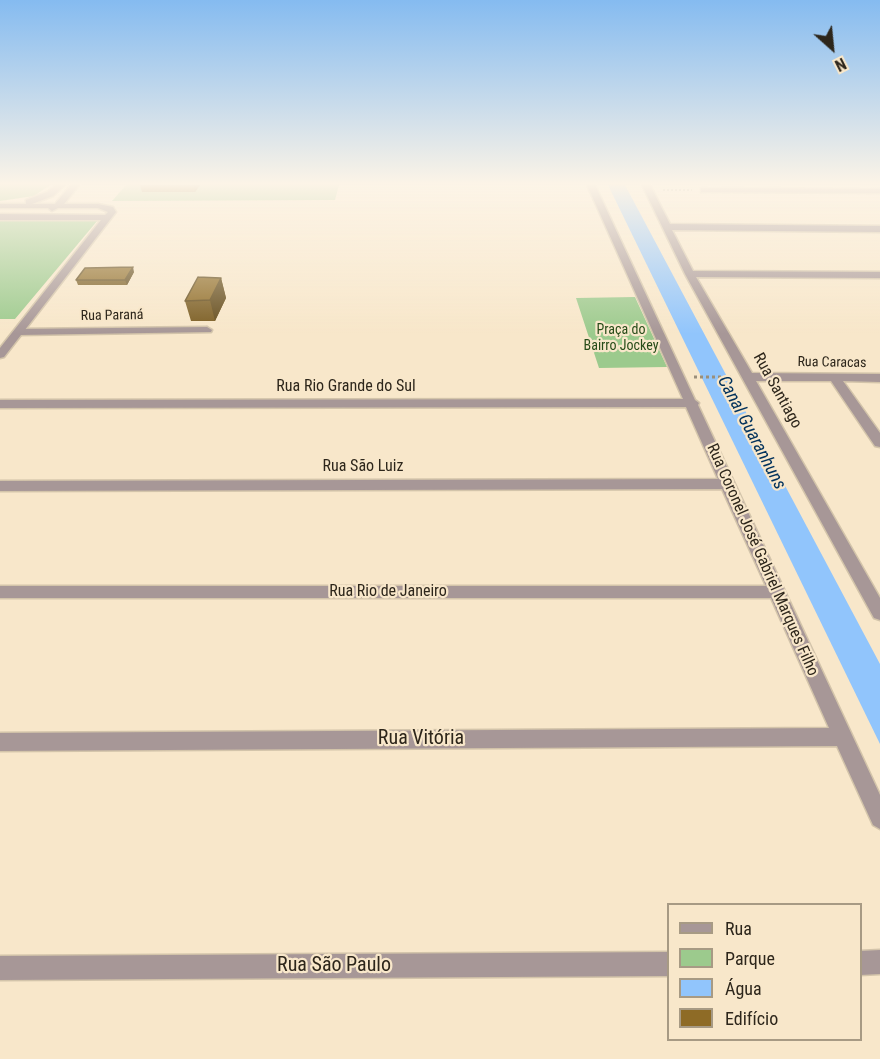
<!DOCTYPE html>
<meta charset="utf-8">
<style>
body{margin:0}
#map{position:relative;width:880px;height:1059px;overflow:hidden;background:#f8e7ca;font-family:"Roboto Condensed",sans-serif}
canvas{display:block}
.legend{position:absolute;left:667px;top:903px;width:195px;height:138px;box-sizing:border-box;background:#f8e7ca;border:2px solid #a79a84;margin:0;padding:8px 10px;list-style:none;font-size:18px;color:#2d261b}
.legend li{display:flex;align-items:center;gap:12px;height:30px}
.legend b{width:30px;border:2px solid #a79a84}
.north{position:absolute;left:802px;top:18px;width:60px;height:60px;-webkit-text-stroke:4px #f8e7ca;paint-order:stroke;rotate:153deg;font-size:16px;font-weight:700;line-height:24px;text-align:center;color:#2d261b}
.north::after{content:'';display:block;margin:auto;width:21px;height:27px;background:#2d261b;clip-path:polygon(50% 0,100% 100%,50% 72%,0 100%)}
</style>
<div id="map">
<canvas width="880" height="1059"></canvas>
<ul class="legend">
<li><b style="height:8px;background:#a79797"></b>Rua</li>
<li><b style="height:16px;background:#9cca8d"></b>Parque</li>
<li><b style="height:16px;background:#91c5fc"></b>Água</li>
<li><b style="height:16px;background:#8e6b26"></b>Edifício</li>
</ul>
<div class="north">N</div>
</div>
<script>
const c = document.querySelector('canvas').getContext('2d');
c.lineJoin = 'round';
function fill(path, color) {
  c.fillStyle = color;
  c.fill(path, 'evenodd');
}
function shape(rows) {
  const path = new Path2D();
  for (const r of rows) {
    path.moveTo(r[0], r[1]);
    for (let i = 2; i < r.length; i += 2) path.lineTo(r[i], r[i + 1]);
  }
  return path;
}
function trace(path, color, width, dash) {
  c.strokeStyle = color;
  c.lineWidth = width;
  c.lineCap = dash ? 'butt' : 'round';
  c.setLineDash(dash || []);
  c.stroke(path);
}
function write(font, color, halo, rows, align = 'center') {
  c.font = font + ' "Roboto Condensed",sans-serif';
  c.lineWidth = 4.5;
  c.setLineDash([]);
  c.textBaseline = 'middle';
  c.strokeStyle = halo;
  c.fillStyle = color;
  for (const [text, x, y, turn = 0] of rows) {
    c.save();
    c.translate(x, y);
    c.rotate((+turn || 0) * Math.PI / 180);
    c.textAlign = isNaN(turn) ? turn : align;
    if (halo) c.strokeText(text, 0, 0);
    c.fillText(text, 0, 0);
    c.restore();
  }
}
fill(shape([
 [0,185,50,185,34,196,0,201],
 [126,185,339,185,335,200,112,201],
 [0,220,98,220,15,319,0,319],
 [635,297,667,367,599,368,576,298]
]), '#9cca8d');
fill(shape([
 [608,185,625,185,880,664,880,744]
]), '#91c5fc');
const minor = shape([
 [587,185,595,185,695,400,699,403,698,405,880,795,880,829,873,825,837,746,0,751,0,733,829,728,771,598,0,598,0,586,766,586,722,489,0,491,0,481,718,479,686,407,0,408,0,400,683,399,587,185],
 [642,185,650,185,670,224,880,226,880,232,672,230,693,271,880,272,880,278,696,277,752,373,880,374,880,382,843,381,880,433,880,447,875,446,831,381,756,381,880,598,880,620,874,618,685,274,642,185],
 [701,188,880,189,880,193,704,192,701,192,701,188],
 [207,327,212,330,211,332,18,335,13,332,18,329,207,327],
 [880,950,880,974,860,975,860,951,880,950],
 [668,952,668,976,0,980,0,956,668,952]
]);
const tertiary = shape([
 [56,185,65,185,53,196,32,204,55,204,71,185,79,185,64,204,98,204,113,207,116,212,4,357,0,358,0,348,101,220,0,220,0,214,105,215,108,212,98,208,58,208,52,211,48,208,0,208,0,204,26,204,26,200,47,192,56,185]
]);
trace(minor, '#d3c4aa', 3);
trace(tertiary, '#d3c4aa', 3);
trace(shape([
 [663,190,692,190]
]), '#9b8f7a', 2, [2, 2]);
trace(shape([
 [694,377,731,377]
]), '#9b8f7a', 3, [3, 3]);
fill(minor, '#a79797');
fill(tertiary, '#a79797');
fill(shape([
 [140,185,200,185,195,192,142,192],
 [134,272,127,285,78,285,76,280],
 [221,278,226,298,215,321,191,321,185,301]
]), '#7a5c21');
fill(shape([
 [194,185,200,185,195,192],
 [133,267,134,272,127,285,125,280],
 [221,278,226,298,215,321,210,300]
]), '#634b1b');
const building = shape([
 [133,267,125,280,76,280,85,268,133,267],
 [198,277,221,278,210,300,185,301,198,277]
]);
fill(building, '#8e6b26');
trace(building, '#634b1b', 1.5);
const sky = c.createLinearGradient(0, 0, 0, 334);
sky.addColorStop(0, '#85bbf0');
sky.addColorStop(0.55, '#fcf4e7');
sky.addColorStop(1, '#fcf4e700');
c.fillStyle = sky;
c.fillRect(0, 0, 880, 334);
write('14px', '#2d261b', '#f8e7ca', [
 ["Rua Paraná",112,316,-1],
 ["Rua Caracas",832,363,1]
]);
write('14px', '#274c19', '#f8e7ca', [
 ["Praça do",621,330],
 ["Bairro Jockey",621,346]
]);
write('16px', '#2d261b', '#f8e7ca', [
 ["Rua Rio Grande do Sul",346,387],
 ["Rua Santiago",777,391,61],
 ["Rua São Luiz",363,467],
 ["Rua Coronel José Gabriel Marques Filho",762,560,66],
 ["Rua Rio de Janeiro",388,592]
]);
write('italic 18px', '#00315b', '#f8e7ca', [
 ["Canal Guaranhuns",751,433,62]
]);
write('20px', '#2d261b', '#f8e7ca', [
 ["Rua Vitória",421,739],
 ["Rua São Paulo",334,966]
]);
</script>
